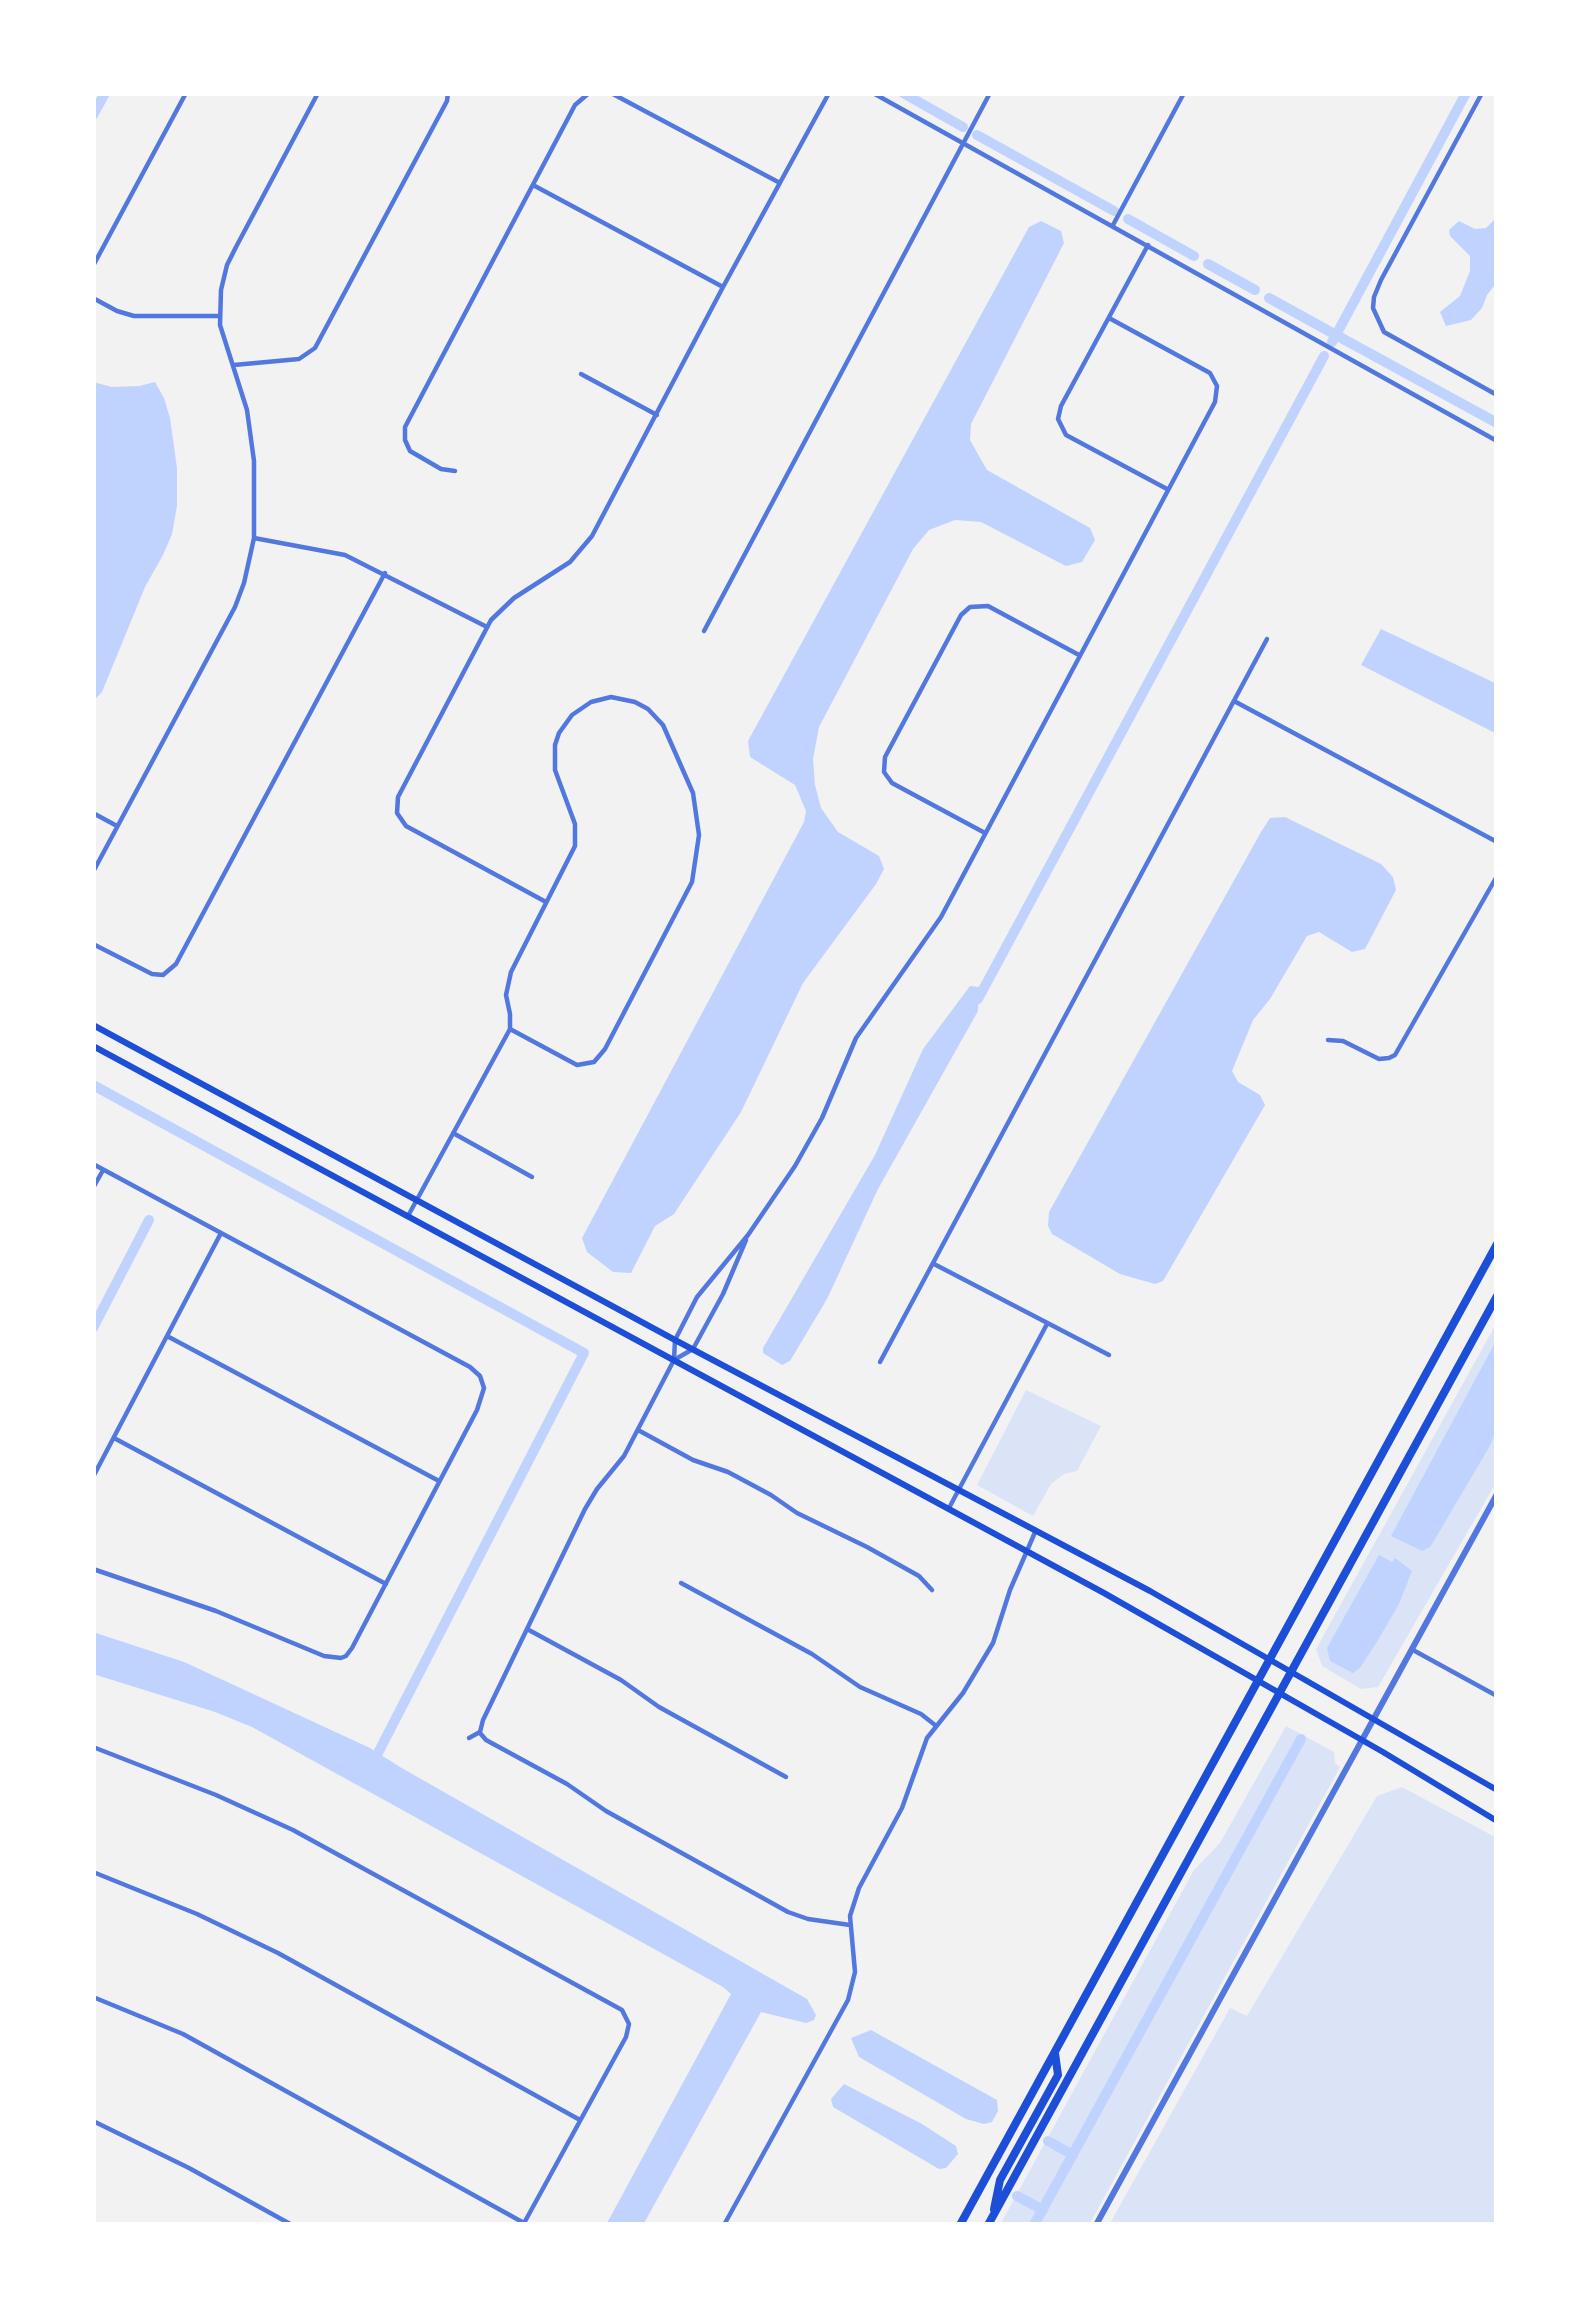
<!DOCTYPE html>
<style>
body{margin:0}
#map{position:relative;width:1590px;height:2318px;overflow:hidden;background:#f2f2f2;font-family:Barlow,sans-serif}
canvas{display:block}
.frame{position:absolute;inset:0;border:96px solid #fff;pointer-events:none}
</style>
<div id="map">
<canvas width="1590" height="2318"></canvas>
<div class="frame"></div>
</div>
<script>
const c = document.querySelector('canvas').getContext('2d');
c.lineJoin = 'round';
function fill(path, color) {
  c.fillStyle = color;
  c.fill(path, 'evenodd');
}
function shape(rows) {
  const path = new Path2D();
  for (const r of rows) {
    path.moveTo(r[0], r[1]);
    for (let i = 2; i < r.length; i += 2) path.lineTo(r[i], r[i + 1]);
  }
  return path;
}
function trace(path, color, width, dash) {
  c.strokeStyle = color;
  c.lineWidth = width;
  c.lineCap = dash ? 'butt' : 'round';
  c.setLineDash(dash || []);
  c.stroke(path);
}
fill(shape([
 [1497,1322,1497,1481,1378,1687,1361,1689,1322,1666,1316,1649],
 [1026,1390,1101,1426,1077,1471,1064,1474,1051,1484,1033,1516,977,1485],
 [1286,1726,1334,1752,1335,1763,1340,1767,1089,2225,1000,2225,1194,1870,1220,1843],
 [1402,1787,1497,1838,1497,2225,1109,2225,1230,2008,1247,2016,1377,1796]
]), '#dbe4f7');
fill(shape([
 [1497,217,1497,282,1487,295,1482,308,1471,320,1446,326,1440,312,1460,296,1470,271,1470,256,1450,236,1449,230,1459,221,1475,229,1486,228],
 [1041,221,1061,231,1064,243,971,424,970,440,987,470,1090,528,1095,540,1082,562,1066,566,981,522,955,520,929,530,913,549,819,727,813,759,815,785,821,808,838,832,879,856,884,869,876,884,803,983,741,1112,674,1214,655,1226,631,1273,613,1272,587,1252,582,1238,804,822,806,811,795,785,750,757,748,741,1029,227],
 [93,382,112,387,139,386,155,382,164,398,170,418,177,468,177,506,172,534,163,555,145,587,102,692,93,701],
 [1381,629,1497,684,1497,734,1361,665],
 [1285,817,1381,864,1393,877,1396,890,1365,949,1352,952,1319,932,1307,936,1270,999,1253,1020,1232,1071,1238,1082,1260,1095,1265,1105,1163,1281,1155,1284,1120,1274,1052,1234,1048,1226,1049,1212,1261,832,1270,818],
 [970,986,979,987,978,1011,878,1189,827,1299,790,1361,782,1365,763,1353,763,1348,875,1155,923,1049],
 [1497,1339,1497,1426,1491,1444,1438,1534,1430,1547,1422,1551,1391,1536],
 [1379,1555,1392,1562,1395,1558,1412,1571,1399,1604,1378,1640,1360,1668,1353,1673,1330,1661,1327,1648],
 [93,1632,184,1662,370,1748,400,1767,807,1999,816,2015,814,2020,806,2023,761,2012,643,2225,606,2225,731,1994,723,1987,252,1727,215,1712,93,1674],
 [871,2030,997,2100,998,2111,992,2122,984,2124,966,2119,859,2057,851,2038],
 [844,2084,922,2124,956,2146,958,2154,946,2168,939,2169,833,2107,831,2099]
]), '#bfd3fe');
trace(shape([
 [903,93,963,127],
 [1466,93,1336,335,1497,423],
 [93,115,105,93],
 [977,135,1114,211],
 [1128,219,1194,256],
 [1208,264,1255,290],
 [1269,298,1336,335,1332,342],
 [978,999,1324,356],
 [93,1085,584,1353,378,1753],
 [93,1328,149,1220],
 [1048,2141,1073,2155],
 [1017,2196,1043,2210],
 [1034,2225,1301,1739]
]), '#bfd3fe', 10);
trace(shape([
 [611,93,780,183],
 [873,93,1497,441],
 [1482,93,1381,280,1374,297,1373,308,1384,332,1497,395],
 [533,185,723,287],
 [1113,225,1184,93],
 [1148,245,1061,406,1058,419,1066,435,1167,489],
 [93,266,186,93],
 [93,298,117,311,134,316,219,316],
 [234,365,299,359,315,348,447,101,448,93],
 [581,374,657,415],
 [455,471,441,469,410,451,405,440,405,427,575,105,589,93],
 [254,538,345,555,487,627],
 [704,631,990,93],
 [1234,701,1497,842],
 [93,813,117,826],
 [985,833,892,783,884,772,885,757,961,615,970,607,988,606,1079,655],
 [93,872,235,607,244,583,254,538,254,461,247,410,220,325,221,290,227,265,236,247,318,93],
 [546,902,406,826,397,813,398,797,491,620,514,598,570,562,592,536,723,287,829,93],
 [93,944,152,974,163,975,176,964,385,573],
 [1328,1040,1343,1041,1379,1059,1389,1058,1395,1055,1497,876],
 [453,1133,532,1177],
 [93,1164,470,1367,480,1376,484,1388,477,1410,352,1648,346,1656,341,1658,324,1656,216,1611,93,1569],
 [93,1188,102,1172],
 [408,1216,510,1029,510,1014,506,995,511,972,575,846,575,824,555,770,555,745,559,733,572,715,591,702,611,697,635,702,648,709,663,725,693,793,699,835,692,882,605,1049,594,1062,577,1065,510,1029],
 [934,1264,1109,1355],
 [167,1336,439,1481],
 [674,1360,693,1349,723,1294,746,1240],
 [880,1362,1267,639],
 [638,1430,693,1460,728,1472,771,1495,797,1513,867,1547,919,1576,932,1590],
 [114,1438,386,1584],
 [93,1477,221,1233],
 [949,1508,1047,1324],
 [681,1583,812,1654,860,1687,921,1714,935,1725],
 [527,1629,621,1680,659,1707,786,1777],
 [1413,1650,1497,1696],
 [480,1732,483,1720,585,1509,597,1489,624,1456,674,1360,675,1340,697,1297,748,1235,795,1166,822,1118,856,1038,941,917,1215,402,1217,386,1210,373,1109,318],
 [480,1733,486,1740,567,1784,606,1811,788,1912,808,1919,850,1925],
 [469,1738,480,1732],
 [93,1747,216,1795,293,1830,622,2010,629,2024,626,2037,523,2225],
 [93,1872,197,1914,278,1953,580,2120],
 [93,1997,183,2034,524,2223],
 [93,2121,189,2168,292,2225],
 [724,2225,848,2000,855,1972,850,1916,859,1888,902,1808,927,1738,963,1693,993,1643,1010,1590,1036,1530]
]), '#5277de', 4.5);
trace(shape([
 [1096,2225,1497,1494]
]), '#5277de', 6);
trace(shape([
 [93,1025,675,1340,1150,1591,1497,1790],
 [93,1046,1104,1593,1383,1752,1497,1821]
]), '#1d4ed8', 6);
trace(shape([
 [994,2209,1000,2180,1058,2075,1055,2053],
 [960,2225,1497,1244],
 [988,2225,1497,1296]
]), '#1d4ed8', 8);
</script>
